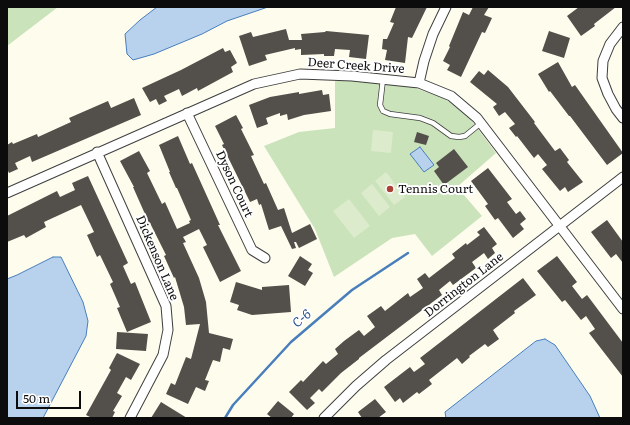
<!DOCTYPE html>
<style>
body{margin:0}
#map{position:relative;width:630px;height:425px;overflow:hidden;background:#fdfced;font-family:Literata,serif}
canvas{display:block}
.frame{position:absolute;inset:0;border:8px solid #0c0c0c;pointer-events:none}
.scale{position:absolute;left:16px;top:391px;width:65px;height:18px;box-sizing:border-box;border:2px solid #0c0c0c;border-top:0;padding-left:5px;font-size:12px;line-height:14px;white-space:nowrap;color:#0c0c0c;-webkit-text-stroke:3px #fff;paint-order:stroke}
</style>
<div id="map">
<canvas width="630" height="425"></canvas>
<div class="frame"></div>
<div class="scale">50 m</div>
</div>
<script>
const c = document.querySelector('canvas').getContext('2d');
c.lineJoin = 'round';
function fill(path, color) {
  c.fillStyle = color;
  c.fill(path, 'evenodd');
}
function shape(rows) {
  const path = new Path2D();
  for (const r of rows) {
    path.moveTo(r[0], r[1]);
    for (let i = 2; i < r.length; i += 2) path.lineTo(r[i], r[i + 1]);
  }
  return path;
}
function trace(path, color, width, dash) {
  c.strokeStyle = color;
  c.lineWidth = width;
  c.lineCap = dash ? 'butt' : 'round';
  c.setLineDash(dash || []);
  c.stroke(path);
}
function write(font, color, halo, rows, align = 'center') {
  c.font = font + ' Literata,serif';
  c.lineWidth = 4;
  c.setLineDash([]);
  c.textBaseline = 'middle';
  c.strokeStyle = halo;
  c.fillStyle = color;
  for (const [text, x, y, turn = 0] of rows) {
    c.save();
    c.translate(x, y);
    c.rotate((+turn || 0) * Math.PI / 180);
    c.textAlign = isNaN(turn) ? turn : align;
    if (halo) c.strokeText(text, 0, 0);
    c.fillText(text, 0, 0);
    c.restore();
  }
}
fill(shape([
 [7,7,58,7,7,46],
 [335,81,365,81,406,85,443,98,465,112,496,153,457,187,482,216,432,256,415,234,392,238,334,277,315,229,264,146,299,132,335,128]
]), '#cae3bb');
fill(shape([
 [373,130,393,132,391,153,371,151],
 [386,172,405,197,394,205,375,181],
 [372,184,390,207,379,216,361,193],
 [349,199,370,226,354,238,333,211]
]), '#dcebcc');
const water = shape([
 [157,7,268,7,227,21,202,34,154,54,133,60,127,54,125,34,140,20,157,7],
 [420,147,434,165,424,172,410,154,420,147],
 [53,257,61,257,83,302,88,321,86,336,43,418,7,418,7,279,17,275,53,257],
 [545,339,555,345,590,396,600,418,446,418,445,412,536,341,545,339]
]);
fill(water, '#b8d2ee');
trace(water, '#487ebc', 1);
trace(shape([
 [225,418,233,405,291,342,352,290,408,253]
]), '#487ebc', 2.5);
fill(shape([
 [396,7,427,7,412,38,408,37,405,63,385,60,387,50,382,49,383,39,387,39,394,23,390,22],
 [473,7,489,7,484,15,492,18,485,33,482,32,461,77,447,70,450,65,443,61,450,47,449,46,463,12,469,15],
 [579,7,616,7,594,24,595,26,581,36,567,16],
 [286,29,289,40,302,40,301,34,325,32,326,31,369,35,366,59,349,57,350,50,335,49,334,56,324,56,324,54,301,55,301,49,295,50,295,48,265,55,267,60,249,66,239,36,251,32,253,37],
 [549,31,570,38,564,58,542,51],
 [223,48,225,52,230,50,237,63,231,67,233,72,198,91,197,88,182,96,179,89,164,96,167,101,159,105,156,99,150,102,142,88,181,70],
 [558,62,572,87,575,85,623,153,607,165,570,116,569,116,550,91,549,92,538,74],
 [488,70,508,87,535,122,534,123,555,151,560,148,569,160,567,162,583,182,568,192,565,187,560,191,542,169,547,165,538,154,534,158,517,136,516,137,509,128,515,124,505,112,499,116,493,107,497,104,470,82,479,71,484,75],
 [322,90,323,95,329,94,331,111,304,115,288,120,287,114,280,116,280,113,266,118,268,124,257,128,249,105,270,97,299,92,299,94],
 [134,98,141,115,32,162,30,156,15,163,18,169,9,173,7,169,7,145,12,142,13,144,37,134,38,137,71,122,69,118,108,101,111,108],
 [236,115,243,128,241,129,254,155,251,156,264,184,266,183,278,210,284,208,292,233,310,224,317,239,299,248,296,242,294,242,296,248,292,249,281,226,269,230,261,204,259,205,257,199,250,202,222,145,224,144,215,126],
 [417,132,429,136,426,145,414,142],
 [178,136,190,164,192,163,220,225,218,225,241,271,220,282,203,247,207,245,199,229,183,237,186,242,183,243,199,278,206,302,209,333,233,339,230,350,223,348,220,362,213,360,205,380,209,381,205,391,196,387,188,404,166,394,171,383,175,385,186,357,191,359,200,324,186,325,184,307,175,277,174,278,164,256,166,255,150,223,149,223,133,187,134,187,120,161,139,151,150,171,147,173,162,204,165,202,177,229,190,223,189,221,191,220,177,188,176,188,169,172,170,172,159,145],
 [454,149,468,167,444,185,434,171,439,167,436,163],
 [488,168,512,199,507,202,516,214,520,211,526,219,520,224,524,229,513,238,498,218,495,220,485,206,488,204,471,181],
 [88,176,128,263,123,266,131,284,135,282,151,322,127,332,117,308,120,307,110,284,113,282,100,255,97,257,87,235,94,232,81,205,44,222,46,227,26,238,24,235,7,242,7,216,57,191,60,197,75,190,72,183],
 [607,220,623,242,623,263,616,254,611,258,591,232],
 [484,227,497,244,492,248,495,253,488,259,484,253,472,262,476,268,453,285,450,281,439,290,442,295,359,358,359,359,341,373,322,392,319,389,310,398,315,403,307,410,289,392,301,380,303,382,323,361,326,364,338,354,335,349,344,341,359,330,364,336,375,327,367,316,381,306,385,311,408,293,410,297,423,288,417,279,425,273,429,278,455,258,452,254,466,243,467,245,480,235,477,232],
 [300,256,312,264,308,270,313,273,305,286,288,276],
 [557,256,577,282,572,286,582,299,587,295,623,343,623,377,589,333,595,329,586,316,581,320,565,300,562,302,537,271],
 [523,278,536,295,514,311,515,313,493,330,499,339,488,347,485,344,469,356,470,357,462,364,457,358,429,380,432,384,419,394,417,392,403,403,400,398,395,402,384,387,410,367,414,372,425,364,420,358],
 [236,282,262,290,262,287,289,285,291,312,252,315,237,310,239,305,230,302],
 [117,332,148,334,146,351,116,349],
 [117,353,140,364,131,380,126,377,117,393,122,396,113,411,115,412,112,418,92,418,86,415,111,370,109,368],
 [375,399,386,412,378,418,362,418,358,412],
 [278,401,294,414,291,418,272,418,267,414],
 [161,402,187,418,151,418]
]), '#534f4a');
const lane = shape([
 [383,79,380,105,383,111,390,114,420,118,433,123,451,136,459,137,465,136,481,123]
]);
const street = shape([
 [623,27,610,44,603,61,602,78,608,94,616,109,623,118],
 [419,83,424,61,433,34,446,7],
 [187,113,252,250,265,258],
 [97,152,166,306,168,330,163,355,130,418],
 [7,193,254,84,300,74,352,76,419,83,451,96,477,118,623,309],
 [324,418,356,386,386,360,623,177]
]);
trace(lane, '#3f3f3f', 6);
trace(street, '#3f3f3f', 11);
trace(lane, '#fff', 4.5);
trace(street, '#fff', 9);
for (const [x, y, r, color] of [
 [390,189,4,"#ab4035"]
]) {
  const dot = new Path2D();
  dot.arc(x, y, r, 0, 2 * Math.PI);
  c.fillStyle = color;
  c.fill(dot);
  trace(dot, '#fff', 1.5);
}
write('12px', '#0c0c0c', '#fff', [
 ["Deer Creek Drive",356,66,4],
 ["Dyson Court",234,184,65],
 ["Dickenson Lane",157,258,67],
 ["Dorrington Lane",464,285,-38]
]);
write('12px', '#0c0c0c', '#fff', [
 ["Tennis Court",398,189]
], 'left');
write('italic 13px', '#25528e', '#fff', [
 ["C-6",302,319,-40]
]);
</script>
